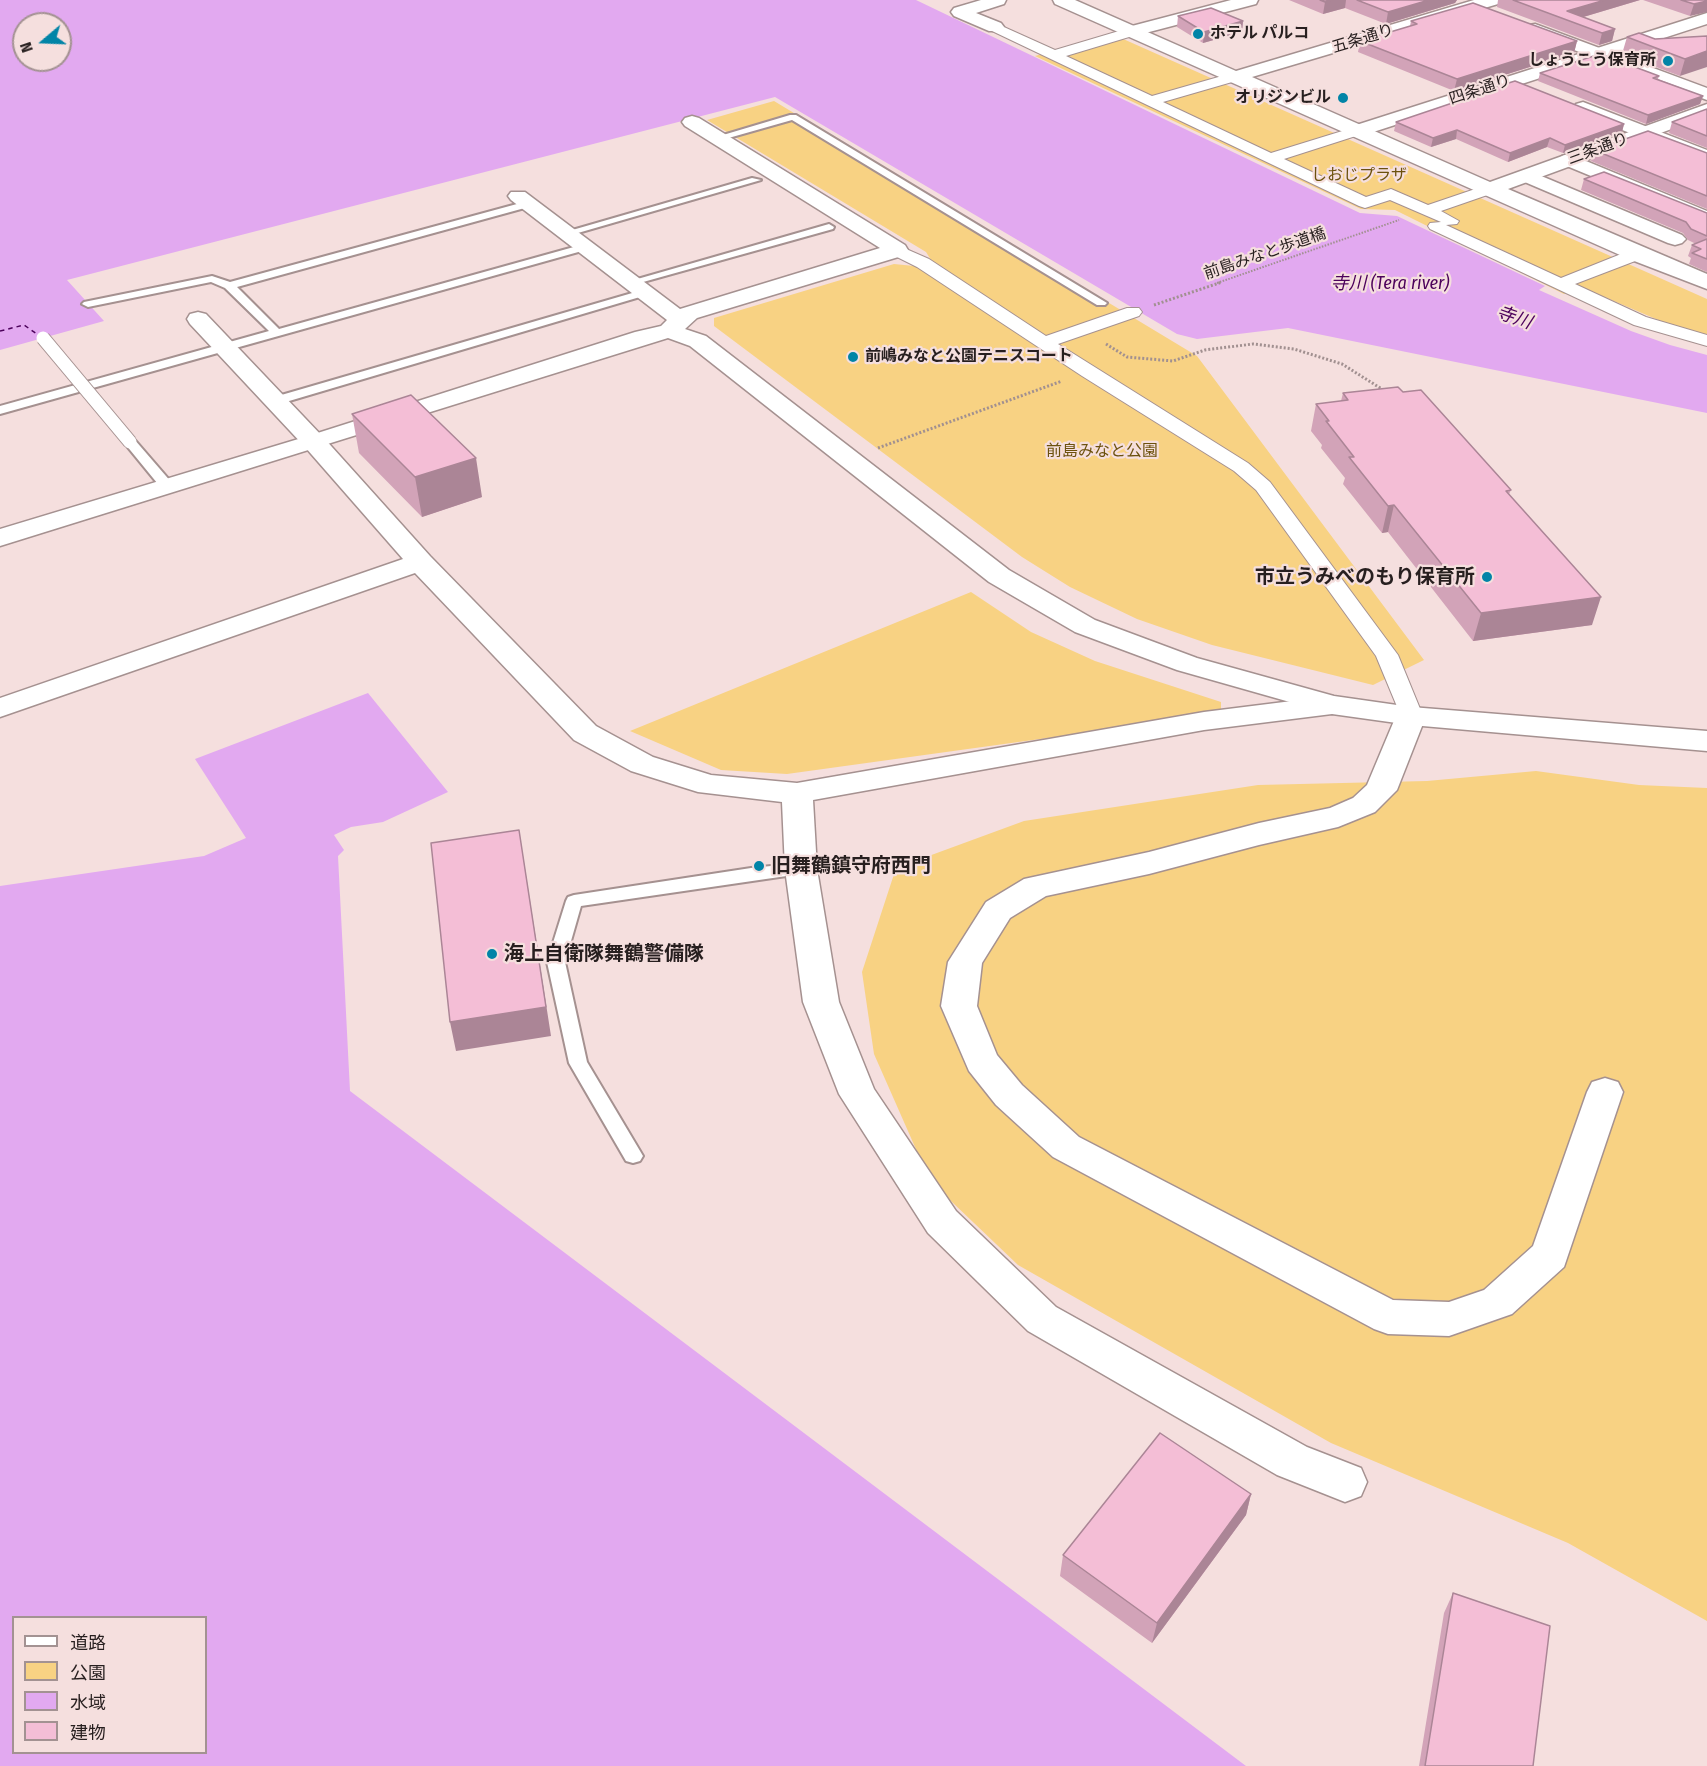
<!DOCTYPE html>
<meta charset="utf-8">
<style>
body{margin:0}
#map{position:relative;width:1707px;height:1766px;overflow:hidden;background:#f5dfde;font-family:"Fira Sans Condensed","Noto Sans JP",sans-serif}
canvas{display:block}
.legend{position:absolute;left:12px;top:1616px;width:195px;height:138px;box-sizing:border-box;background:#f5dfde;border:2px solid #a39292;margin:0;padding:8px 10px;list-style:none;font-size:18px;color:#271f1f}
.legend li{display:flex;align-items:center;gap:12px;height:30px}
.legend b{width:30px;border:2px solid #a39292}
.north{position:absolute;left:12px;top:12px;width:60px;height:60px;box-sizing:border-box;background:#f5dfde;border:2px solid #a39292;border-radius:50%;rotate:251deg;font-size:16px;font-weight:700;line-height:24px;text-align:center;color:#271f1f}
.north::after{content:'';display:block;margin:auto;width:21px;height:27px;background:#0184a7;clip-path:polygon(50% 0,100% 100%,50% 72%,0 100%)}
</style>
<div id="map">
<canvas width="1707" height="1766"></canvas>
<ul class="legend">
<li><b style="height:8px;background:#fff"></b>道路</li>
<li><b style="height:16px;background:#f8d283"></b>公園</li>
<li><b style="height:16px;background:#e2a9f0"></b>水域</li>
<li><b style="height:16px;background:#f4bed6"></b>建物</li>
</ul>
<div class="north">N</div>
</div>
<script>
const c = document.querySelector('canvas').getContext('2d');
c.lineJoin = 'round';
function fill(path, color) {
  c.fillStyle = color;
  c.fill(path, 'evenodd');
}
function shape(rows) {
  const path = new Path2D();
  for (const r of rows) {
    path.moveTo(r[0], r[1]);
    for (let i = 2; i < r.length; i += 2) path.lineTo(r[i], r[i + 1]);
  }
  return path;
}
function trace(path, color, width, dash) {
  c.strokeStyle = color;
  c.lineWidth = width;
  c.lineCap = dash ? 'butt' : 'round';
  c.setLineDash(dash || []);
  c.stroke(path);
}
function write(font, color, halo, rows, align = 'center') {
  c.font = font + ' "Fira Sans Condensed","Noto Sans JP",sans-serif';
  c.lineWidth = 4.5;
  c.setLineDash([]);
  c.textBaseline = 'middle';
  c.strokeStyle = halo;
  c.fillStyle = color;
  for (const [text, x, y, turn = 0] of rows) {
    c.save();
    c.translate(x, y);
    c.rotate((+turn || 0) * Math.PI / 180);
    c.textAlign = isNaN(turn) ? turn : align;
    if (halo) c.strokeText(text, 0, 0);
    c.fillText(text, 0, 0);
    c.restore();
  }
}
fill(shape([
 [1112,34,1707,299,1707,337,1691,334,1581,287,1564,294,1395,210,1361,209,1035,56],
 [774,101,1197,356,1424,660,1373,685,1212,645,1137,619,1070,587,1022,557,714,326,714,318,894,264,914,266,931,260,926,252,707,120],
 [971,592,1031,632,1095,661,1221,702,1221,714,787,774,721,770,630,731],
 [1536,771,1639,785,1707,788,1707,1621,1568,1543,1331,1443,1018,1265,930,1181,874,1054,862,972,896,868,1024,821,1258,785,1427,781]
]), '#f8d283');
fill(shape([
 [0,0,916,0,1360,213,1397,216,1545,286,1539,290,1631,331,1670,345,1707,355,1707,413,1288,328,1197,339,1177,334,775,97,67,280,104,321,0,350],
 [24,24,60,24,60,60,24,60],
 [368,693,448,792,383,822,351,827,334,835,344,850,338,856,350,1091,1246,1766,0,1766,0,886,204,856,246,838,195,759],
 [14,1618,206,1618,206,1752,14,1752]
]), '#e2a9f0');
trace(shape([
 [0,331,24,325,37,334]
]), '#4c015b', 1.5, [4.5, 4]);
const service = shape([
 [790,115,796,115,1107,303,1105,305,1097,305,792,120,718,141,713,138,790,115],
 [752,178,761,180,571,235,562,233,752,178],
 [528,201,532,202,532,206,237,287,279,329,581,245,589,245,589,249,0,414,0,406,269,331,225,288,211,282,88,307,82,304,84,302,212,276,230,282,528,201],
 [829,224,834,227,833,229,636,284,632,285,627,282,829,224],
 [646,289,652,292,650,294,279,404,275,405,269,401,271,398,646,289],
 [130,438,134,439,172,483,173,486,172,489,162,489,126,445,124,442,126,439,130,438],
 [801,863,807,865,809,869,807,873,581,906,565,962,587,1062,643,1156,640,1161,633,1163,626,1161,569,1063,547,962,566,901,568,897,574,895,751,868,801,863]
]);
const pedestrian = shape([
 [995,23,1055,50,1129,28,1139,28,1141,31,1139,34,1066,56,1152,96,1229,74,1239,74,1241,77,1239,80,1163,102,1271,153,1352,128,1362,128,1364,131,1362,134,1284,159,1366,197,1391,189,1428,205,1484,186,1496,186,1498,189,1496,192,1441,211,1459,221,1457,224,1446,225,1561,278,1631,250,1643,250,1645,254,1643,258,1575,284,1646,317,1707,335,1707,346,1634,325,1430,229,1428,226,1430,223,1441,222,1390,200,1365,208,1359,206,990,30,988,27,995,23],
 [897,245,929,259,1046,336,1127,308,1139,308,1142,312,1139,316,1058,344,1248,463,1270,482,1398,655,1423,716,1419,721,1411,723,1403,721,1376,656,1256,490,1234,471,1082,376,917,267,891,254,889,250,897,245]
]);
const minor = shape([
 [1231,0,1258,0,1256,4,1134,36,1128,35,1125,31,1128,27,1231,0],
 [1707,13,1707,24,1364,135,1350,135,1347,131,1350,127,1707,13],
 [1583,102,1707,150,1707,163,1576,112,1574,108,1576,104,1583,102],
 [1569,154,1707,211,1707,224,1562,164,1559,160,1562,156,1569,154],
 [1527,170,1682,235,1686,239,1682,243,1675,245,1668,243,1520,180,1517,176,1520,172,1527,170],
 [198,312,206,314,323,437,430,556,596,726,653,757,711,775,797,783,1204,712,1332,696,1343,699,1347,705,1343,711,1332,714,1204,730,813,800,817,869,839,1002,874,1089,956,1211,1056,1307,1307,1447,1361,1468,1367,1482,1361,1496,1345,1502,1277,1475,1028,1331,928,1233,839,1094,803,1002,785,869,782,802,698,792,631,771,574,740,415,573,0,717,0,698,403,559,305,447,190,324,187,319,190,314,198,312],
 [1411,707,1422,709,1426,716,1397,790,1375,812,1338,827,1259,845,1149,874,1046,896,1010,918,982,963,977,1006,997,1055,1022,1085,1079,1137,1393,1300,1449,1302,1484,1290,1533,1246,1587,1092,1592,1082,1605,1078,1618,1082,1623,1092,1564,1267,1512,1314,1449,1336,1388,1334,1374,1329,1053,1157,996,1105,969,1071,941,1006,948,962,986,902,1024,879,1149,852,1259,823,1330,808,1353,798,1367,785,1396,716,1400,709,1411,707]
]);
const tertiary = shape([
 [981,0,1006,0,1004,4,976,13,1001,23,1004,27,1001,31,989,31,954,16,951,12,954,8,981,0],
 [1053,0,1075,0,1236,71,1474,0,1500,0,1498,4,1252,77,1490,182,1707,104,1707,116,1508,189,1707,274,1707,289,1629,259,1055,4,1053,0],
 [1535,24,1707,88,1707,100,1529,33,1526,29,1529,25,1535,24],
 [692,116,699,118,905,245,908,250,905,255,697,318,685,329,706,336,1009,570,1095,620,1197,658,1334,696,1411,707,1707,731,1707,751,1411,725,1332,714,1177,670,1075,632,989,582,690,346,668,338,0,546,0,529,305,437,635,332,661,326,667,320,511,200,508,196,511,192,525,192,680,309,880,248,685,126,682,122,685,118,692,116]
]);
trace(service, '#a59190', 4);
trace(pedestrian, '#a59190', 2);
trace(minor, '#a59190', 3);
trace(tertiary, '#a59190', 3);
trace(shape([
 [1217,283,1399,220]
]), '#a19090', 2, [1.5, 1.5]);
trace(shape([
 [1154,305,1222,282],
 [1106,344,1127,357,1173,361,1205,350,1253,344,1294,349,1342,364,1385,391],
 [878,448,1062,381]
]), '#a19090', 3, [2, 2]);
fill(service, '#fff');
fill(pedestrian, '#fff');
fill(minor, '#fff');
fill(tertiary, '#fff');
const serviceBridge = shape([
 [43,338,130,442]
]);
trace(serviceBridge, '#a59190', 15, []);
trace(serviceBridge, '#fff', 13);
fill(shape([
 [1289,0,1457,0,1455,3,1386,24,1345,8,1323,14],
 [1498,0,1640,0,1583,17,1615,29,1612,41,1599,45,1497,7],
 [1643,0,1707,0,1690,16],
 [1178,16,1243,21,1242,32,1203,43,1177,27],
 [1411,21,1577,41,1574,53,1454,91,1358,52,1360,41,1410,26],
 [1707,36,1680,76,1622,54,1627,37,1655,39],
 [1540,73,1659,76,1658,79,1703,96,1700,104,1646,124,1538,81],
 [1479,92,1624,124,1622,132,1563,153,1547,147,1508,162,1456,139,1431,147,1394,131,1396,122,1479,94],
 [1707,109,1707,148,1669,133,1672,122],
 [1594,150,1707,153,1707,209,1591,161],
 [1584,179,1707,213,1707,272,1689,264,1691,258,1688,256,1692,245,1696,244,1688,240,1683,233,1581,190],
 [1403,392,1511,490,1509,494,1592,625,1473,641,1388,532,1382,533,1343,484,1345,478,1321,448,1322,445,1311,431,1316,404,1341,401,1343,393],
 [352,414,482,497,422,517,359,453],
 [1251,1494,1246,1515,1152,1643,1060,1576,1063,1555],
 [1453,1593,1533,1766,1419,1766,1444,1613]
]), '#d2a3b8');
fill(shape([
 [1332,0,1346,0,1345,8,1323,14,1325,2],
 [1429,0,1457,0,1455,3,1386,24,1388,12],
 [1605,0,1640,0,1570,21,1567,11],
 [1707,1,1707,12,1690,16,1694,4],
 [1243,21,1242,32,1203,43,1204,32],
 [1615,29,1612,41,1599,45,1602,33],
 [1577,41,1574,53,1454,91,1457,79],
 [1707,51,1707,67,1680,76,1685,59],
 [1703,96,1700,104,1646,124,1648,115],
 [1624,124,1622,132,1563,153,1565,145],
 [1457,130,1456,139,1431,147,1433,138],
 [1550,138,1547,147,1508,162,1510,153],
 [476,458,482,497,422,517,415,477],
 [1394,505,1388,532,1382,533,1388,506],
 [1601,597,1592,625,1473,641,1481,613],
 [519,830,551,1036,456,1051,450,1022],
 [1251,1494,1246,1515,1152,1643,1157,1623]
]), '#ab8596');
const building = shape([
 [1320,0,1332,0,1325,2,1320,0],
 [1357,0,1429,0,1388,12,1357,0],
 [1513,0,1605,0,1567,11,1615,29,1602,33,1513,0],
 [1681,0,1707,0,1707,1,1694,4,1681,0],
 [1473,3,1577,41,1457,79,1360,41,1417,24,1411,21,1473,3],
 [1211,8,1243,21,1204,32,1178,16,1211,8],
 [1639,33,1655,39,1707,36,1707,51,1685,59,1627,37,1639,33],
 [1600,54,1659,76,1653,78,1703,96,1648,115,1540,73,1600,54],
 [1515,81,1624,124,1565,145,1550,138,1510,153,1457,130,1433,138,1396,122,1482,93,1479,92,1515,81],
 [1707,109,1707,136,1672,122,1707,109],
 [1648,131,1707,153,1707,196,1594,150,1648,131],
 [1604,172,1707,213,1707,236,1691,229,1686,222,1584,179,1604,172],
 [1707,239,1707,259,1692,253,1701,249,1692,245,1707,239],
 [1398,387,1403,392,1421,390,1511,490,1506,491,1601,597,1481,613,1394,505,1388,506,1349,457,1354,457,1326,421,1329,421,1316,404,1348,400,1343,393,1398,387],
 [411,395,476,458,415,477,352,414,411,395],
 [519,830,546,1007,450,1022,431,843,519,830],
 [1160,1433,1251,1494,1157,1623,1063,1555,1160,1433],
 [1453,1593,1550,1626,1533,1766,1425,1766,1453,1593]
]);
fill(building, '#f4bed6');
trace(building, '#ab8596', 1.5);
for (const [x, y, r, color] of [
 [1198,34,6,"#0184a7"],
 [1668,61,6,"#0184a7"],
 [1343,98,6,"#0184a7"],
 [853,357,6,"#0184a7"],
 [1487,577,6,"#0184a7"],
 [759,866,6,"#0184a7"],
 [492,954,6,"#0184a7"]
]) {
  const dot = new Path2D();
  dot.arc(x, y, r, 0, 2 * Math.PI);
  c.fillStyle = color;
  c.fill(dot);
  trace(dot, '#f5dfde', 2);
}
write('bold 16px', '#271f1f', '#f5dfde', [
 ["ホテル パルコ",1210,34],
 ["しょうこう保育所",1656,61,"right"],
 ["オリジンビル",1331,98,"right"],
 ["前嶋みなと公園テニスコート",865,357]
], 'left');
write('16px', '#271f1f', '#f5dfde', [
 ["五条通り",1363,39,-17],
 ["四条通り",1480,90,-18],
 ["三条通り",1598,149,-20],
 ["前島みなと歩道橋",1265,254,-19]
]);
write('16px', '#6c510d', '#f5dfde', [
 ["しおじプラザ",1359,176],
 ["前島みなと公園",1102,452]
]);
write('italic 18px', '#4c015b', '#f5dfde', [
 ["寺川 (Tera river)",1390,284],
 ["寺川",1514,318,19]
]);
write('bold 20px', '#271f1f', '#f5dfde', [
 ["市立うみべのもり保育所",1475,577,"right"],
 ["旧舞鶴鎮守府西門",771,866],
 ["海上自衛隊舞鶴警備隊",504,954]
], 'left');
</script>
